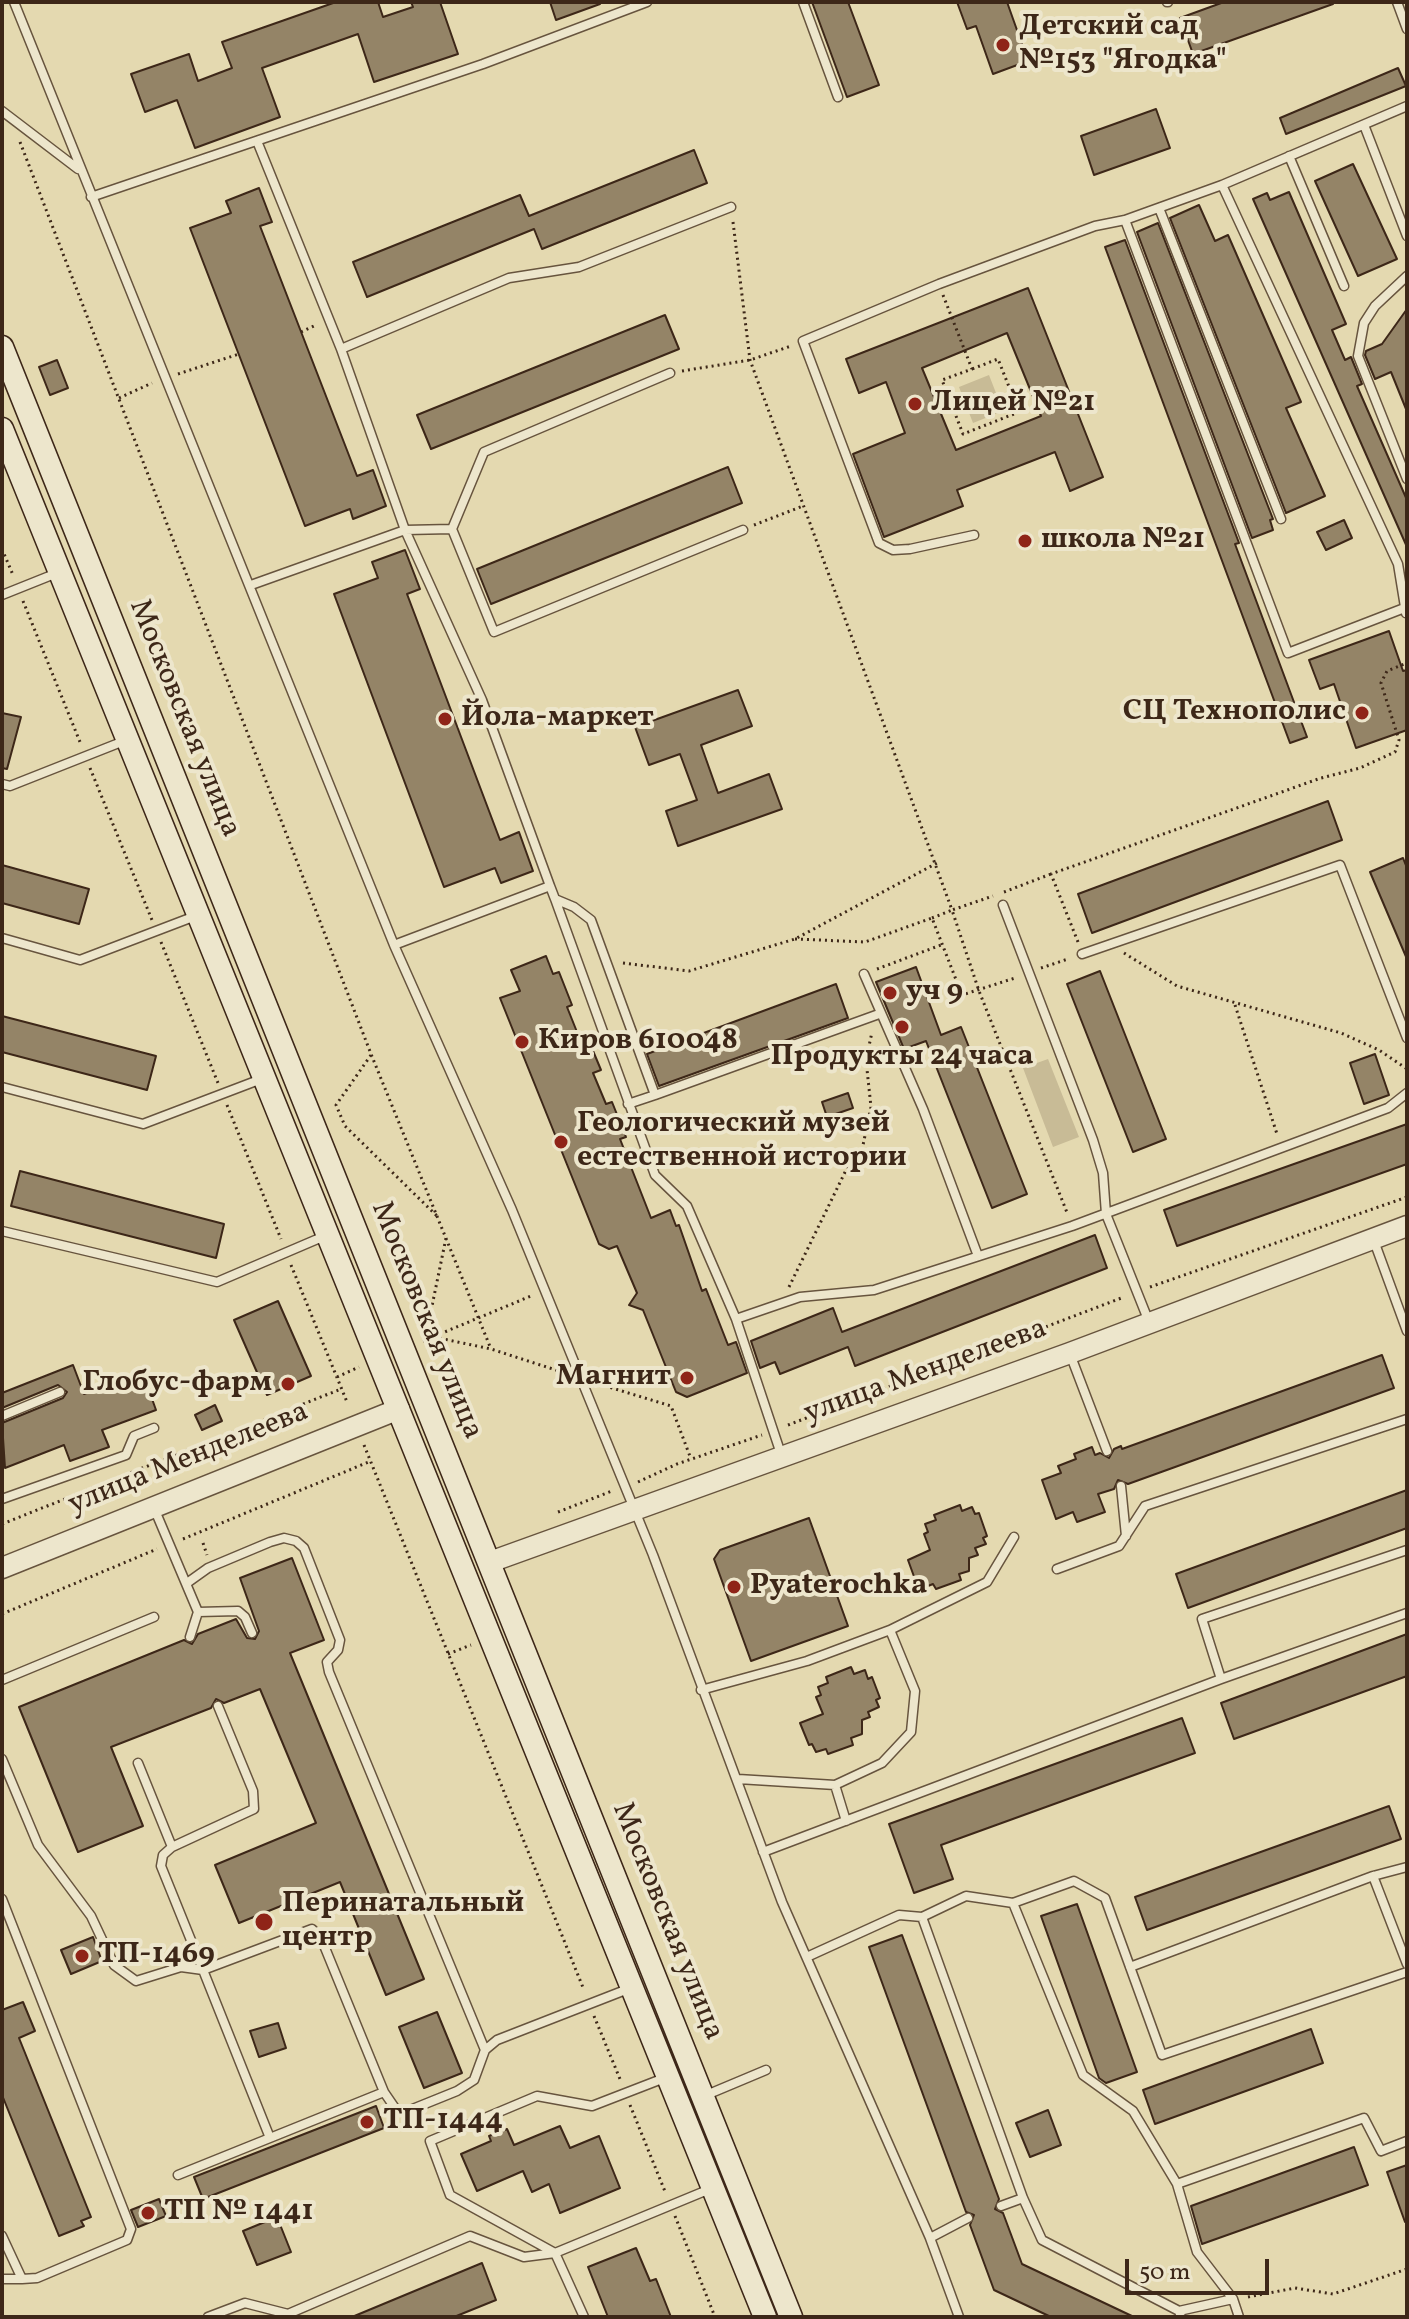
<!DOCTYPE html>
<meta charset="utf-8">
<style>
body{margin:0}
#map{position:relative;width:1409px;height:2319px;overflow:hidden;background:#e4d9b0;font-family:Vollkorn,serif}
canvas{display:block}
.frame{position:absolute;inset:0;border:4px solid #3d2718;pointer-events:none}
.scale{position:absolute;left:1125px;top:2259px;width:144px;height:36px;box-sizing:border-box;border:4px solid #3d2718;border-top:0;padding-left:10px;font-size:24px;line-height:28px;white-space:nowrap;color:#3d2718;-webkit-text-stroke:6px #ede6cc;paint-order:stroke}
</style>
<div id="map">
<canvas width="1409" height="2319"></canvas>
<div class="frame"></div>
<div class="scale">50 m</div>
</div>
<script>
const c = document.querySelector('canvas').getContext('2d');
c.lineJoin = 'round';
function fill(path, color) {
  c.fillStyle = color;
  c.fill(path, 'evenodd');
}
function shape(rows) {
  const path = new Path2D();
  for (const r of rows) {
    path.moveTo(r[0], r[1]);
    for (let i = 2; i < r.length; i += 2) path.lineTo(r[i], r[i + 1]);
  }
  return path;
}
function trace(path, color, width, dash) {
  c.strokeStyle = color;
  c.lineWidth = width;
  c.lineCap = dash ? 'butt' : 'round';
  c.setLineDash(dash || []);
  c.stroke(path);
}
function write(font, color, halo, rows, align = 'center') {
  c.font = font + ' Vollkorn,serif';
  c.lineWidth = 8;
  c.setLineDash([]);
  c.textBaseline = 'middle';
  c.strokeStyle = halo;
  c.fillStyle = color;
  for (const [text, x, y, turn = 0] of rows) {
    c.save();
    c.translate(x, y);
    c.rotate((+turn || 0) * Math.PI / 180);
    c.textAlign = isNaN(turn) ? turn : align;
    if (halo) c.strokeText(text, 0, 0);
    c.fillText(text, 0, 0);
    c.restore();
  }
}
fill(shape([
 [989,375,1003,411,973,423,959,387],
 [1048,1059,1079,1137,1053,1147,1023,1068]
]), '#c8bb96');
const building = shape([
 [336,2,378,2,383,17,413,7,411,2,440,2,458,54,374,82,358,34,262,68,280,117,195,148,177,100,145,112,131,74,189,54,198,81,232,68,222,42,336,2],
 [550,2,599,2,600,4,556,20,550,2],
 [812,2,848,2,879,85,847,97,812,2],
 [957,2,1007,2,1028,61,993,74,976,26,967,29,957,2],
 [1224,2,1332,2,1333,4,1193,54,1180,18,1224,2],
 [1398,68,1406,86,1286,134,1280,118,1398,68],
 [1156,109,1170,148,1094,175,1081,136,1156,109],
 [694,150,707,183,542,249,534,229,367,297,353,262,520,195,529,216,694,150],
 [1353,164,1397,259,1358,276,1315,181,1353,164],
 [259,188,272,222,260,226,357,476,373,470,386,506,353,519,350,509,305,526,190,228,231,213,226,201,259,188],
 [1289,192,1346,324,1332,330,1345,360,1351,357,1362,384,1357,386,1407,500,1407,547,1253,199,1267,193,1270,200,1289,192],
 [1199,205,1215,241,1228,235,1301,402,1286,408,1325,496,1286,513,1170,218,1199,205],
 [1158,223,1273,519,1270,520,1273,530,1252,538,1137,232,1158,223],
 [1125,240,1239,543,1235,544,1307,737,1290,743,1105,247,1125,240],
 [1028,288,1103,477,1070,491,1055,452,957,490,963,506,884,537,853,454,905,433,886,382,859,393,846,359,1028,288],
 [1007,333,1041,416,956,450,922,368,1007,333],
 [1407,309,1407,409,1406,409,1391,372,1375,379,1365,355,1366,351,1382,344,1407,309],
 [665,315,679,349,431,449,417,415,665,315],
 [57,360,68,388,50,395,39,367,57,360],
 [728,467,742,503,491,604,477,569,728,467],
 [1344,520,1352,538,1326,550,1317,532,1344,520],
 [405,550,420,589,407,594,500,840,519,832,533,871,501,883,495,868,444,887,334,594,378,578,372,562,405,550],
 [1389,631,1403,671,1407,670,1407,730,1356,748,1334,684,1320,689,1309,660,1389,631],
 [738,690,752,726,701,745,718,793,769,774,782,809,678,846,666,811,697,800,680,754,649,765,635,727,738,690],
 [2,713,21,717,7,769,2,768,2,713],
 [1328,801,1342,840,1092,933,1078,894,1328,801],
 [1403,858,1407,868,1407,959,1370,872,1403,858],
 [2,865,89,889,79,924,2,903,2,865],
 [546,956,553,974,559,972,572,1005,567,1007,579,1037,586,1034,601,1070,593,1073,606,1104,612,1102,626,1137,620,1139,651,1218,670,1210,676,1226,679,1225,702,1291,706,1289,728,1345,736,1342,747,1373,687,1397,676,1392,643,1310,629,1305,637,1293,617,1246,609,1249,599,1244,500,998,520,991,511,970,546,956],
 [916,967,941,1035,961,1027,1027,1194,992,1208,926,1041,904,1049,876,982,916,967],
 [1100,971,1166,1139,1133,1152,1067,984,1100,971],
 [836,984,848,1018,659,1086,647,1054,836,984],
 [2,1016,156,1056,147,1090,2,1052,2,1016],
 [1375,1054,1389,1095,1364,1104,1350,1063,1375,1054],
 [848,1093,853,1108,827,1117,822,1102,848,1093],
 [1407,1124,1407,1164,1177,1246,1164,1210,1407,1124],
 [20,1171,224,1224,216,1258,11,1206,20,1171],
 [1095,1235,1107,1268,855,1366,848,1347,780,1374,775,1362,760,1368,751,1341,833,1308,842,1332,1095,1235],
 [278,1301,311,1376,267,1395,234,1320,278,1301],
 [1382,1355,1394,1388,1128,1484,1118,1480,1114,1489,1098,1494,1105,1512,1077,1522,1073,1512,1056,1519,1042,1480,1061,1473,1058,1466,1076,1459,1074,1454,1092,1447,1095,1455,1100,1453,1109,1458,1114,1449,1121,1446,1122,1449,1382,1355],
 [73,1365,84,1394,142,1371,156,1410,102,1430,109,1447,70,1461,64,1445,5,1468,2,1423,63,1398,67,1392,58,1385,2,1408,2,1393,73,1365],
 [215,1405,222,1421,202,1430,195,1415,215,1405],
 [1407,1490,1407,1528,1188,1608,1176,1574,1407,1490],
 [960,1505,962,1511,972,1507,975,1514,979,1513,987,1536,983,1538,986,1544,975,1548,978,1555,969,1558,969,1571,959,1574,961,1580,936,1589,933,1584,923,1588,920,1580,916,1582,908,1560,930,1550,924,1534,928,1532,925,1524,936,1520,934,1515,960,1505],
 [809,1518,848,1626,751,1661,714,1559,720,1550,809,1518],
 [292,1558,324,1640,290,1653,424,1979,386,1995,340,1882,239,1923,215,1865,316,1823,260,1689,224,1703,216,1699,211,1708,111,1747,143,1826,78,1852,19,1707,184,1640,192,1644,198,1634,236,1619,247,1638,255,1639,259,1631,240,1578,292,1558],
 [1407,1634,1407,1676,1234,1739,1221,1703,1407,1634],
 [851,1667,854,1674,865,1670,868,1679,872,1677,880,1698,876,1700,879,1707,868,1712,870,1717,862,1720,862,1734,851,1738,853,1745,828,1754,826,1749,816,1752,812,1744,809,1745,800,1723,823,1714,816,1697,821,1695,818,1687,828,1683,826,1677,851,1667],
 [1182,1718,1195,1753,941,1845,953,1879,914,1893,889,1824,1182,1718],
 [1389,1806,1401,1839,1147,1930,1135,1897,1389,1806],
 [1077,1904,1137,2072,1106,2083,1099,2078,1041,1916,1077,1904],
 [902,1935,999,2199,995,2209,1003,2213,1022,2264,1134,2317,1051,2317,994,2290,970,2225,974,2215,966,2212,869,1947,902,1935],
 [93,1937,102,1961,71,1974,61,1950,93,1937],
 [23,2002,35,2031,19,2038,91,2217,81,2221,84,2226,59,2236,2,2095,2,2010,23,2002],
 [437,2012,462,2073,424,2088,399,2027,437,2012],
 [278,2023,286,2048,259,2057,250,2031,278,2023],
 [1311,2029,1323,2063,1155,2124,1143,2090,1311,2029],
 [376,2106,384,2128,203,2199,194,2177,376,2106],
 [1048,2110,1061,2145,1030,2157,1016,2123,1048,2110],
 [560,2126,570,2148,599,2136,620,2188,560,2213,549,2184,532,2192,523,2171,477,2191,461,2154,491,2141,489,2136,507,2129,514,2145,560,2126],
 [1354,2147,1368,2185,1202,2244,1191,2206,1354,2147],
 [1407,2165,1407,2222,1405,2222,1387,2172,1407,2165],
 [159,2199,166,2216,138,2227,131,2210,159,2199],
 [277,2217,291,2252,257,2265,243,2231,277,2217],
 [636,2248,650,2281,656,2279,671,2317,608,2317,588,2267,636,2248],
 [482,2263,496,2300,454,2317,352,2317,482,2263]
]);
fill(building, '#948467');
trace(building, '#3d2718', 2);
const service = shape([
 [14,2,394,945,512,1210,653,1555,782,1902,930,2238,959,2317],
 [803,2,838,97],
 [1167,2,1168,2],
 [1397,2,1407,29],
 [2,111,78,169],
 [1364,125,1407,236],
 [257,141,341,349,405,530,482,700,550,886],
 [1289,156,1344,286],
 [1222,185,1398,564,1406,613],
 [91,197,483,64,647,2],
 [1159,208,1281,519],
 [1125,220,1288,653,1407,607],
 [1407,276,1375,306,1364,323,1358,356,1407,479],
 [341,349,509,278,579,267,731,207],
 [452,529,494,632,743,530],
 [974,535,910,549,893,550,879,543,803,341,939,284,1095,226,1125,220,1222,185,1407,106],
 [251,585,405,530,452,529,484,452,670,373],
 [2,595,57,573],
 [2,784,10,786,124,741],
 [555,899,655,1175,687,1206,736,1319,782,1457],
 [1003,905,1093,1140,1103,1173,1106,1214,1149,1322],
 [2,938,80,960,198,915],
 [394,945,550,886,555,899,574,907,591,920,655,1095,879,1014],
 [1082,954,1340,865,1407,1038],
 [864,974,923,1109,978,1256],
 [2,1087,143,1124,264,1078],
 [628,1104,655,1095],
 [2,1231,217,1282,327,1235],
 [1374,1241,1407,1331],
 [736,1319,800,1297,874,1290,1072,1226,1388,1108,1407,1093],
 [1070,1354,1107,1451],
 [2,1416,60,1392],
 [1121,1486,1126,1536],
 [2,1499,126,1455,134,1436,154,1428],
 [154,1508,198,1612,190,1637],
 [1057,1569,1119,1546,1145,1506,1407,1419],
 [187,1583,208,1568,270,1542,284,1538,296,1541,304,1548,340,1640,338,1650,327,1662,329,1672,485,2050],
 [198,1612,238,1611,245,1617,252,1633],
 [890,1630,987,1582,1014,1537],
 [1221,1679,1202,1619,1407,1550],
 [2,1680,154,1617],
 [701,1690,807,1661,890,1630,915,1691,911,1732,882,1763,835,1785,738,1779],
 [2,1759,38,1845,91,1916,114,1965,136,1981,181,1967,203,1970,270,2138],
 [138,1763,172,1847,163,1855,161,1866,203,1970,312,1929,321,1938,384,2092,397,2111,405,2112,457,2091,474,2080,485,2050,497,2040,628,1989],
 [835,1785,846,1821],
 [172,1847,254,1809,253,1791,218,1706],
 [763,1852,1221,1679,1407,1613],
 [1373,1876,1407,1964],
 [2,1899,131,2229,127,2240,37,2278,22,2279,2,2236],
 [1013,1903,1083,2075,1133,2111,1177,2184,1197,2252,1233,2299,1239,2317],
 [922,1917,966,1896,1013,1903,1074,1881,1105,1898,1162,2055,1407,1972],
 [809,1956,899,1915,922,1917,1023,2198,1042,2240,1179,2311,1181,2317],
 [1130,1967,1373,1876,1407,1867],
 [667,2077,592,2106,537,2096,430,2141,450,2195,555,2253,710,2189],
 [704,2096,766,2070],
 [178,2175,384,2092],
 [1177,2184,1364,2118,1381,2151,1407,2141],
 [1001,2206,1023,2198],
 [930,2238,968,2218],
 [2,2279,22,2279],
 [1179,2311,1233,2299],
 [208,2317,245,2303,288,2314,470,2236,524,2257,555,2253,584,2317]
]);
const tertiary = shape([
 [490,1562,1070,1353,1407,1226],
 [2,1568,399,1409]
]);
const secondary = shape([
 [2,347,791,2317],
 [2,429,765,2317]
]);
trace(service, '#67543e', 11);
trace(tertiary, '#67543e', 23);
trace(secondary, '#3d2718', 25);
trace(shape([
 [20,142,371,1054,491,1349],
 [733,222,750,360,952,910,993,896],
 [943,295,972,369,942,380,963,434,1019,412,998,359,972,369],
 [301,332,316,325],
 [682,371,750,360,791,346],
 [178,374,239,354],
 [119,398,152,383],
 [754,525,803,506],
 [2,549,13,575],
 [23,601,80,742],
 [90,768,152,920],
 [1004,892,1051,874],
 [932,918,952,910,979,991,1068,1215],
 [795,939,865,942,932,918,962,995,1015,978],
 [161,942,218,1083],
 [1078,942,1051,874,1321,778,1360,768,1395,752,1399,740,1381,683,1387,671,1407,663],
 [1124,953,1177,986,1341,1033,1379,1050,1407,1069],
 [623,963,689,971,795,939,937,863],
 [1041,968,1068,959],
 [877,969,941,945],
 [1235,1005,1277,1134],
 [371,1055,336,1105,345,1126,437,1216],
 [227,1105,281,1239],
 [291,1265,347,1402],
 [789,1287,849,1164,862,1150,871,1107,866,1060,872,1032],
 [1150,1287,1407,1197],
 [434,1337,491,1349,562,1372],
 [425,1340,446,1238],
 [423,1341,531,1296],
 [337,1377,359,1367],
 [599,1384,671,1406,691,1459],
 [788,1425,1124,1297],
 [364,1445,584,1990],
 [638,1482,677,1464,762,1435],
 [558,1512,612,1491],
 [2,1524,341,1389],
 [183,1539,371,1461],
 [203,1543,207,1555],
 [2,1614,157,1549],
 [448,1654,471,1645],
 [594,2016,620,2079],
 [630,2105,666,2194],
 [675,2216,715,2317],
 [1248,2297,1295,2288,1333,2294,1407,2269]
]), '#3d2718', 3, [2, 4]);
trace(service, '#ede6cc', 8);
trace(tertiary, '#ede6cc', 20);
trace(secondary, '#ede6cc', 22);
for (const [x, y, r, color] of [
 [1003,45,8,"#8f2418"],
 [915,404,8,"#8f2418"],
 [1025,541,8,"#8f2418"],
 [1362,713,8,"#8f2418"],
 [445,719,8,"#8f2418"],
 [890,993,8,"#8f2418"],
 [902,1027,8,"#8f2418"],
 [522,1042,8,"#8f2418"],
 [561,1142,8,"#8f2418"],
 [687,1378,8,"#8f2418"],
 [288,1384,8,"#8f2418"],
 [734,1587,8,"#8f2418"],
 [264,1922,10,"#8f2418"],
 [82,1956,8,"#8f2418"],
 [367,2122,8,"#8f2418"],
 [148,2213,8,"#8f2418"]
]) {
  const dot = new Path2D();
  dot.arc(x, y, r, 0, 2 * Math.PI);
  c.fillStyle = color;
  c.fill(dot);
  trace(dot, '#ede6cc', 3);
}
write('bold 30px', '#3d2718', '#ede6cc', [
 ["Детский сад",1019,28],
 ["№153 \"Ягодка\"",1019,62],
 ["Лицей №21",931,404],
 ["школа №21",1041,541],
 ["СЦ Технополис",1346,713,"right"],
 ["Йола-маркет",461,719],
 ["уч 9",906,993],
 ["Киров 610048",538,1042],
 ["Продукты 24 часа",902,1058,"center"],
 ["Геологический музей",577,1125],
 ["естественной истории",577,1159],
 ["Магнит",671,1378,"right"],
 ["Глобус-фарм",272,1384,"right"],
 ["Pyaterochka",750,1587],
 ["Перинатальный",282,1905],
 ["центр",282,1939],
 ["ТП-1469",98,1956],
 ["ТП-1444",383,2122],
 ["ТП № 1441",164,2213]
], 'left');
write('30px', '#3d2718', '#ede6cc', [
 ["Московская улица",183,719,68],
 ["Московская улица",425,1321,68],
 ["улица Менделеева",926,1373,-20],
 ["улица Менделеева",189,1460,-22],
 ["Московская улица",666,1922,68]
]);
</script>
